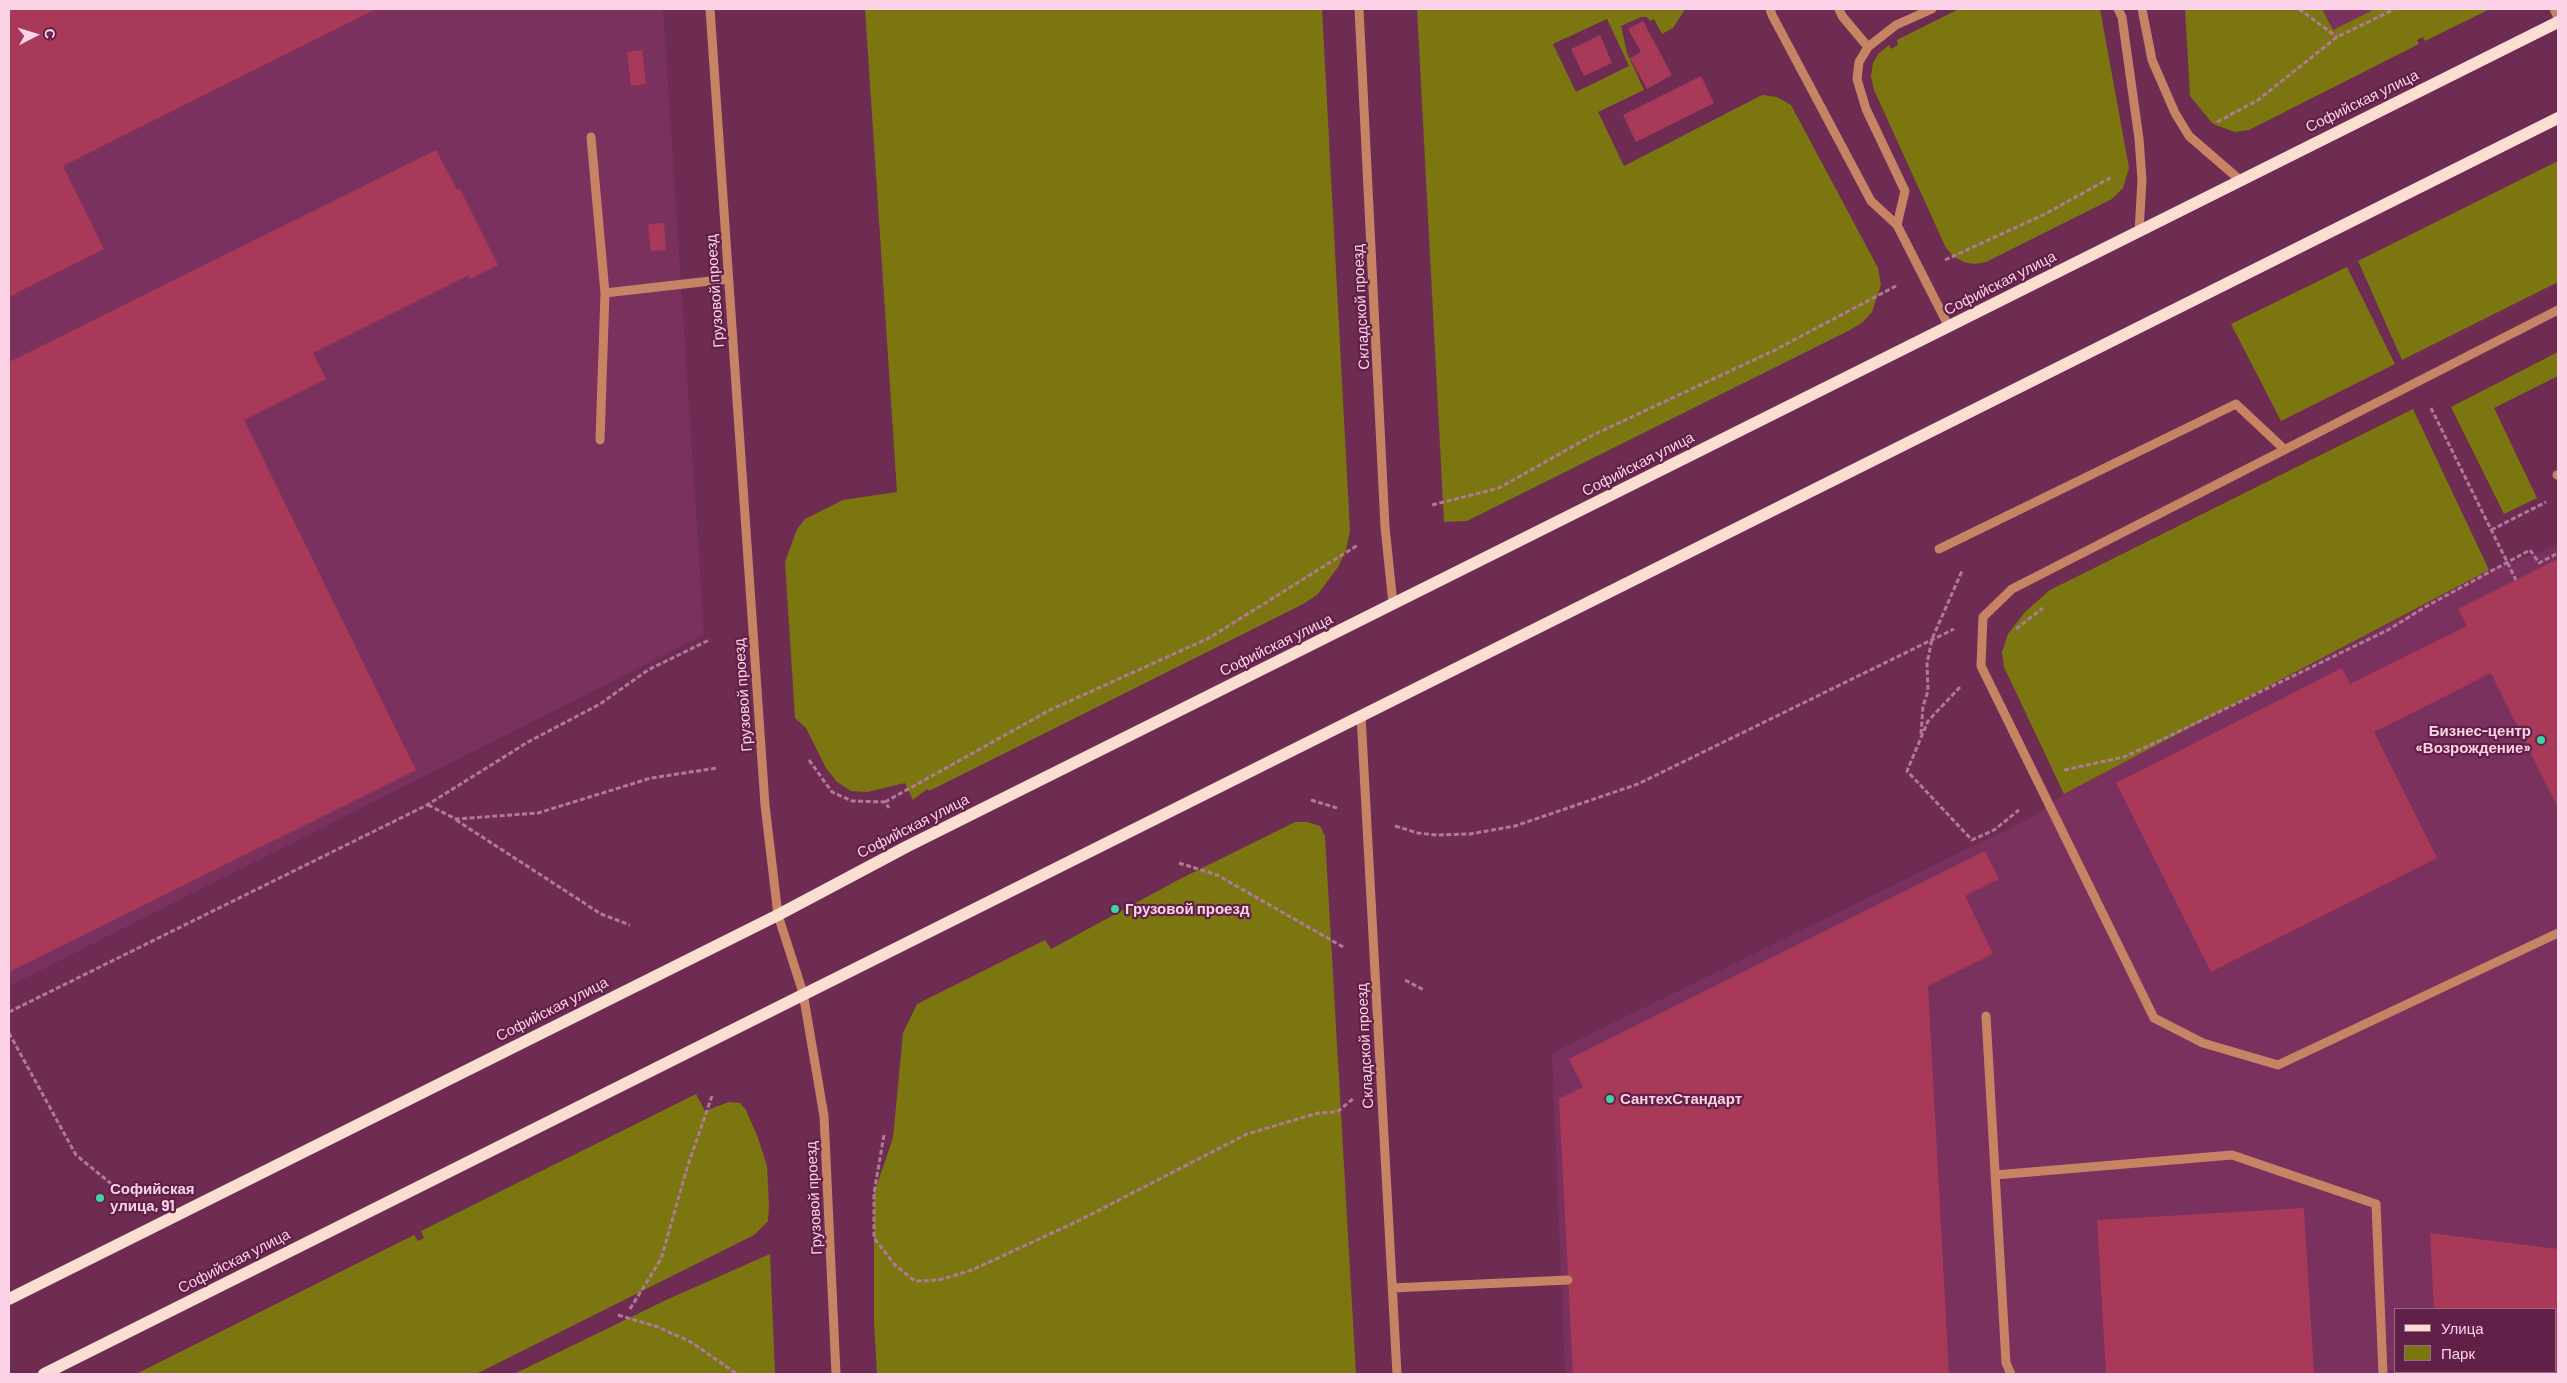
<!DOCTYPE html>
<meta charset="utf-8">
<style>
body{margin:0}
#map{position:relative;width:2567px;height:1383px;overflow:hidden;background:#6e2c53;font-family:Barlow,sans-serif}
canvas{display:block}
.frame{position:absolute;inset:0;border:10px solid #fbd2e6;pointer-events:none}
.legend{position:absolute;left:2394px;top:1308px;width:162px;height:65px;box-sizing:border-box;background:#612048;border:1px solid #9f6787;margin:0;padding:6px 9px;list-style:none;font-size:15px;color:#fbd2e6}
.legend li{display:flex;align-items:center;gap:10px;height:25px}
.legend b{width:25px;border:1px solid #9f6787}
.north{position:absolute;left:10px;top:10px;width:50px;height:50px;-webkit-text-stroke:4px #612048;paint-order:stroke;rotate:85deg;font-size:14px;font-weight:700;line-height:20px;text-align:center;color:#fbd2e6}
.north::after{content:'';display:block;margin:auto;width:18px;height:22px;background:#fbd2e6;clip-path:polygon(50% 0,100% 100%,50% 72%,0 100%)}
</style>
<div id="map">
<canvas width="2567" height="1383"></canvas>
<div class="frame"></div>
<ul class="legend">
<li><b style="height:6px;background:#faded1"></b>Улица</li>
<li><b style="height:14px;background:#7b760f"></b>Парк</li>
</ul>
<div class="north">С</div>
</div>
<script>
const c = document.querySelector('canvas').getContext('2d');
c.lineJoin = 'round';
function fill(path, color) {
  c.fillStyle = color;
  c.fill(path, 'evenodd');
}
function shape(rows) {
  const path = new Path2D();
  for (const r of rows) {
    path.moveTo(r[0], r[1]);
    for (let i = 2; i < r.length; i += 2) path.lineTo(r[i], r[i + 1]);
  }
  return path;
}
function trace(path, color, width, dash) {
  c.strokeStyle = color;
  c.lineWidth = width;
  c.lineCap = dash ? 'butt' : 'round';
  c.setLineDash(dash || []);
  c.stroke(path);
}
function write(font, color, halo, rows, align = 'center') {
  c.font = font + ' Barlow,sans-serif';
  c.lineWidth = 4.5;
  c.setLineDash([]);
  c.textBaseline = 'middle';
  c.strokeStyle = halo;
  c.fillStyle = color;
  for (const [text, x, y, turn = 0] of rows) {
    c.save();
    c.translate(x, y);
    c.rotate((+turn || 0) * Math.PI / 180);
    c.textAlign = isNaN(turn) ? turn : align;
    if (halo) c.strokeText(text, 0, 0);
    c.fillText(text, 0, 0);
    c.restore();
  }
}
fill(shape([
 [9,9,663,9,704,635,9,986],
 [2322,9,2375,9,2333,30],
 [2558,545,2558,1374,1565,1374,1552,1053,2030,818,2064,794,2489,571],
 [2396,1309,2556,1309,2556,1372,2396,1372]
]), '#7b315e');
fill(shape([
 [865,9,1322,9,1350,531,1346,550,1338,567,1318,594,1305,603,929,791,927,789,913,800,905,783,867,792,851,791,837,782,826,768,806,728,795,718,785,562,797,529,805,519,843,500,897,492],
 [1417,9,1685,9,1673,28,1662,34,1654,19,1650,21,1647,17,1641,17,1621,26,1627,53,1644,90,1598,112,1624,166,1762,95,1777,97,1791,105,1878,268,1881,285,1872,312,1863,322,1850,330,1467,521,1444,522],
 [1607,19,1629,66,1576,92,1553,44],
 [1959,9,2100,9,2129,168,2123,188,2112,199,1986,262,1974,264,1964,262,1953,256,1946,248,1874,90,1871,76,1873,63,1879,53,1889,45,1891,49,1898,45,1897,40],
 [2185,9,2322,9,2333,30,2375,9,2490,9,2425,41,2423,37,2417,40,2419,44,2249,130,2235,132,2213,124,2190,96],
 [2558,161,2558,282,2402,360,2358,261],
 [2347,267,2395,364,2281,421,2231,324],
 [2558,352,2558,376,2494,408,2537,498,2504,514,2451,407],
 [2413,409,2489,570,2064,794,2004,667,2002,652,2008,634,2025,612,2050,590],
 [1295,822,1307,822,1320,826,1325,836,1356,1374,877,1374,874,1323,874,1193,893,1138,903,1033,917,1004,1045,940,1051,949,1178,880],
 [696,1094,705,1111,729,1102,740,1103,746,1110,758,1138,767,1166,769,1205,768,1221,754,1235,476,1374,136,1374,414,1235,418,1241,424,1238,421,1231],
 [770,1254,775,1374,514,1374,666,1300]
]), '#7b760f');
fill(shape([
 [9,9,376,9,63,166,104,249,9,297],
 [1643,21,1672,75,1647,89,1630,58,1641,52,1628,29],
 [1600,35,1612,63,1584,76,1571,49],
 [642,50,646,84,631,86,627,52],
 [1701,76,1714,103,1636,142,1623,115],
 [436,150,457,190,460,189,498,265,470,279,469,275,313,353,326,379,244,420,416,770,9,972,9,362],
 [664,223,666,250,651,251,648,224],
 [2558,559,2558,808,2491,673,2374,732,2437,858,2211,972,2116,783,2342,668,2350,684,2467,626,2458,609],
 [1985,851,1999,879,1965,896,1993,954,1928,986,1949,1374,1573,1374,1559,1099,1583,1087,1569,1059],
 [2304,1208,2314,1374,2106,1374,2097,1220],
 [2430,1233,2558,1249,2558,1374,2438,1374,2437,1372,2556,1372,2556,1309,2434,1309]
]), '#a83959');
trace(shape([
 [2299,9,2337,37],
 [2217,122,2258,100,2337,37,2395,9],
 [1945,260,2043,215,2112,177],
 [2431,408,2516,580],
 [1432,505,1499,488,1593,435,1773,351,1896,286],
 [2491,530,2546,502],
 [2016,629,2043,608],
 [1960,687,1928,721,1907,771,1972,840,1994,830,2019,810],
 [1921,734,1923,706,1928,691,1927,664,1932,639,1962,571],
 [809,760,832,792,852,801,885,802,889,808],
 [2064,770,2124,757,2161,740,2388,630,2425,607,2530,550,2539,563,2558,553],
 [1311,800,1337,808],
 [885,802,1050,710,1209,638,1358,545],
 [428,805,456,819,538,813,651,778,717,768],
 [456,820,601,914,630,925],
 [1395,826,1418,833,1437,835,1470,834,1515,826,1638,784,1954,629],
 [1179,863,1217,875,1345,948],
 [1405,980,1424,990],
 [9,1012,427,805,528,742,600,704,648,670,709,640],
 [9,1033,76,1155,114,1186],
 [884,1135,874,1193,874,1238,895,1265,915,1281,939,1280,972,1270,1078,1221,1247,1134,1318,1113,1337,1112,1354,1098],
 [630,1309,661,1259,688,1165,712,1096],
 [618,1315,658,1327,691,1342,737,1374]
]), '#b07997', 3, [5, 2.5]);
trace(shape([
 [710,9,765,805,778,915,803,993,824,1116,836,1374],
 [1359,9,1385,527,1393,604],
 [1770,9,1772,15,1871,201,1897,225,1949,327],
 [1839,9,1842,16,1868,47],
 [2118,9,2122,17,2139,139,2142,180,2139,232],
 [2142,9,2152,60,2175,113,2189,136,2240,180],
 [2554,9,2558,18],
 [591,137,605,293,600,440],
 [1897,225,1905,191,1866,109,1857,79,1859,62,1868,47,1896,25,1932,9],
 [605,293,728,279],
 [2558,310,2012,589,1983,617,1981,666,2154,1018,2203,1043,2278,1065,2558,933],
 [2557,475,2558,475],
 [1939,549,2236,404,2284,449],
 [1361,716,1397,1374],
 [1986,1016,2006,1363,2011,1374],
 [1995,1175,2232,1155,2376,1204,2383,1374],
 [1392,1288,1568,1280]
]), '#c78464', 9);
trace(shape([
 [9,1299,778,915,906,847,2558,22],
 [44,1374,2558,118]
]), '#faded1', 12);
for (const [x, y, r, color] of [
 [2541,740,5,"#3ed4a2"],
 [1115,909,5,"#3ed4a2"],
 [1610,1099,5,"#3ed4a2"],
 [100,1198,5,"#3ed4a2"]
]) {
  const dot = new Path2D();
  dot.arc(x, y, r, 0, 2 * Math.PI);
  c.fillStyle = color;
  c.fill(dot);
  trace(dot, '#612048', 2);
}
write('15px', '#fbd2e6', '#612048', [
 ["Софийская улица",2362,101,-26],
 ["Софийская улица",2000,283,-27],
 ["Грузовой проезд",715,291,-94],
 ["Складской проезд",1361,307,-93],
 ["Софийская улица",1638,464,-27],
 ["Софийская улица",1276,645,-26],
 ["Грузовой проезд",743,695,-94],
 ["Софийская улица",913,826,-27],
 ["Софийская улица",552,1009,-27],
 ["Складской проезд",1365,1046,-93],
 ["Грузовой проезд",814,1198,-93],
 ["Софийская улица",234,1261,-27]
]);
write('bold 15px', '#fbd2e6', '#612048', [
 ["Бизнес-центр",2531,731,"right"],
 ["«Возрождение»",2531,748,"right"],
 ["Грузовой проезд",1125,909],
 ["СантехСтандарт",1620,1099],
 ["Софийская",110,1189],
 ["улица, 91",110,1206]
], 'left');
</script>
